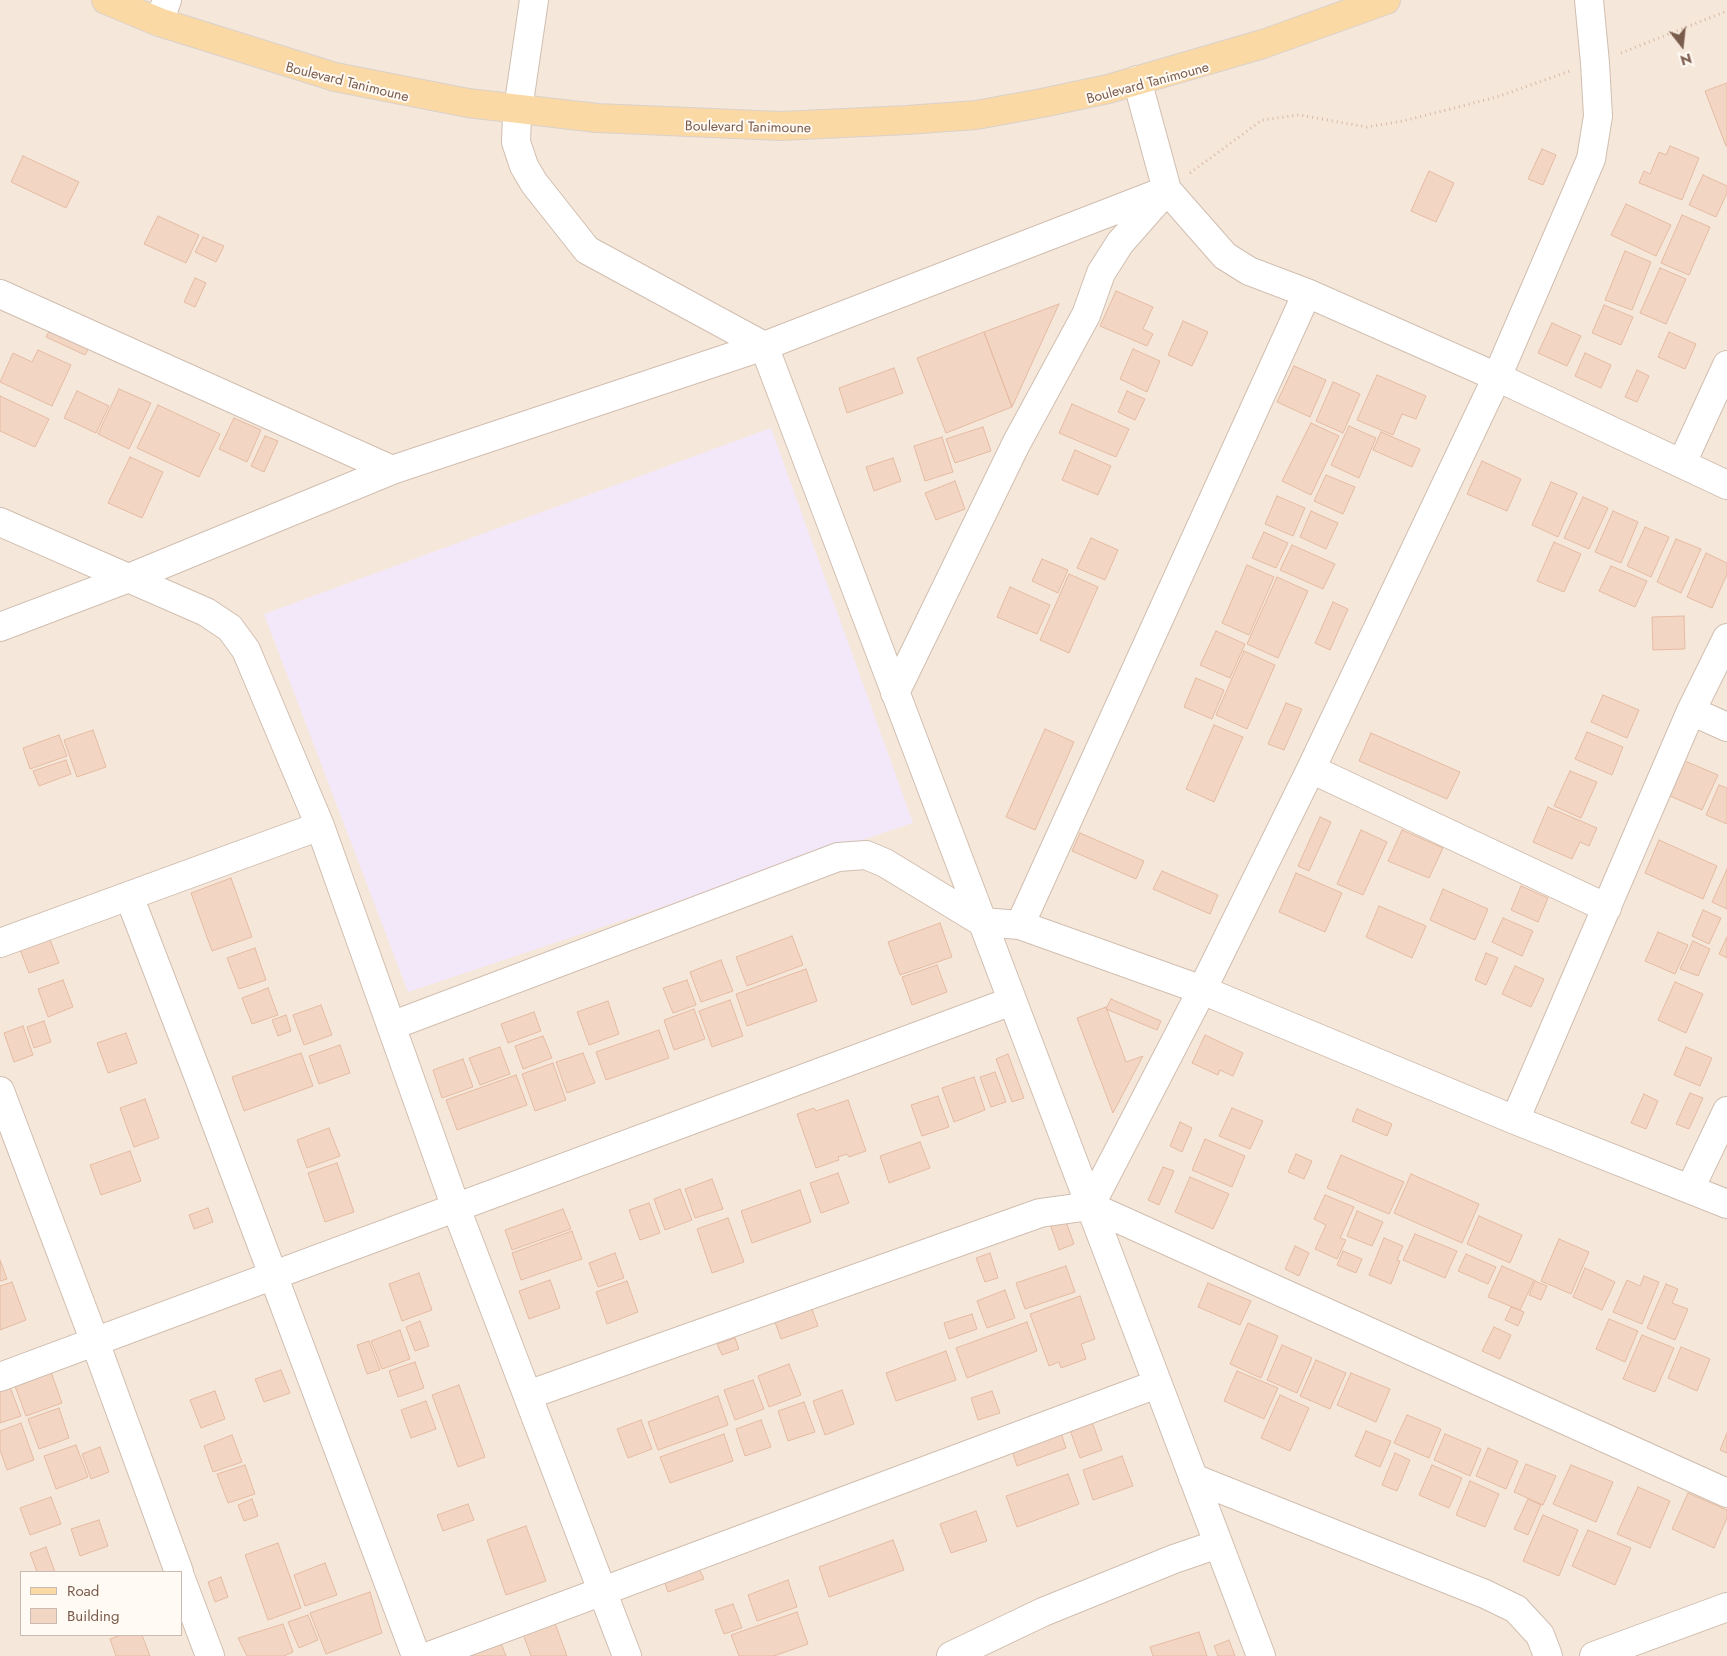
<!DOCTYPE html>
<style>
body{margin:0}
#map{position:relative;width:1727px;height:1656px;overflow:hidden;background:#fdf6ec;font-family:Jost,sans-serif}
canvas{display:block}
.legend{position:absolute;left:20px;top:1571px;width:162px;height:65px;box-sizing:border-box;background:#fffaf3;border:1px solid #cabbb1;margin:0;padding:6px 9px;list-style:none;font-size:15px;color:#7a5c4d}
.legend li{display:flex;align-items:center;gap:10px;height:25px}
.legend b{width:25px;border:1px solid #cabbb1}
.north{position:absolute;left:1657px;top:20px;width:50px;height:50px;-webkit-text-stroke:4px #fffaf3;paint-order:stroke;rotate:164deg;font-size:14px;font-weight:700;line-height:20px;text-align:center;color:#7a5c4d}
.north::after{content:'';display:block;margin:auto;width:18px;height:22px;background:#7a5c4d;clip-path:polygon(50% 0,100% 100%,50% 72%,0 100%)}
</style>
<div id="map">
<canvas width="1727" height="1656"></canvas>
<ul class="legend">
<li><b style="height:6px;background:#fbd9a5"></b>Road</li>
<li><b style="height:14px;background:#f3d5c3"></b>Building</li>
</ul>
<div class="north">N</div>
</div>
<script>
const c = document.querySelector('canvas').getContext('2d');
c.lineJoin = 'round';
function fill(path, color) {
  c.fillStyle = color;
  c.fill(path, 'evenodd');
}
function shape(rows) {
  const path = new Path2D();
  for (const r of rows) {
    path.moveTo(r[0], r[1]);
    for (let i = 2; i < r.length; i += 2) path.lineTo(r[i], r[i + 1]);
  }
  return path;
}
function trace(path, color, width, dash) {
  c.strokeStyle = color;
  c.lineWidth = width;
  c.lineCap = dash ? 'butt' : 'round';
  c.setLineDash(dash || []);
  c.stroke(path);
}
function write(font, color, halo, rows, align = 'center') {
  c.font = font + ' Jost,sans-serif';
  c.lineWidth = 4;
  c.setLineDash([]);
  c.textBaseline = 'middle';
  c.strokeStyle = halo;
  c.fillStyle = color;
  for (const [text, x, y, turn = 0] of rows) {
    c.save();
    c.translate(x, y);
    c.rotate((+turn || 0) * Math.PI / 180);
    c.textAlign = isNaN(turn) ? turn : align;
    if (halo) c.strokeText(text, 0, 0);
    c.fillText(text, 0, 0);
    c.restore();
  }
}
fill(shape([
 [0,0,1727,0,1727,1656,0,1656],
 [21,1572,181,1572,181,1635,21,1635]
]), '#f5e8da');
fill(shape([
 [771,428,913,823,408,992,264,614]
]), '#f3e8fa');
const building = shape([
 [1727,83,1727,146,1726,146,1705,91,1727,83],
 [1670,146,1699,158,1682,200,1639,183,1644,171,1650,174,1659,152,1666,155,1670,146],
 [1542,149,1556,155,1543,185,1528,179,1542,149],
 [23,156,79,182,66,208,11,182,23,156],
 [1429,171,1454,183,1436,222,1411,211,1429,171],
 [1703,175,1727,186,1727,193,1716,217,1689,205,1703,175],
 [1626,204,1671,225,1656,256,1611,235,1626,204],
 [1682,215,1710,227,1689,275,1661,263,1682,215],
 [158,216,199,235,186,263,144,244,158,216],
 [203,237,224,246,216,262,195,252,203,237],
 [1625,251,1651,262,1632,310,1605,300,1625,251],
 [1660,268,1686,279,1666,324,1640,313,1660,268],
 [195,278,206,283,195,307,184,302,195,278],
 [1116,291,1153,307,1143,329,1153,334,1147,346,1100,326,1116,291],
 [1059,304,1012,407,984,332,1059,304],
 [1604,305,1633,317,1621,345,1592,333,1604,305],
 [1183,321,1208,332,1192,366,1168,355,1183,321],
 [1552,323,1581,336,1567,366,1538,353,1552,323],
 [52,326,91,344,85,355,46,337,52,326],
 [984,332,1012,407,946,433,917,358,984,332],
 [1669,332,1696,344,1685,369,1658,357,1669,332],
 [1133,349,1160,361,1147,392,1120,379,1133,349],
 [38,350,71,365,52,406,0,382,13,353,32,362,38,350],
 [1585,353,1611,365,1601,388,1575,376,1585,353],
 [1294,366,1326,380,1310,417,1277,402,1294,366],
 [894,368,903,393,847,413,839,388,894,368],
 [1637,370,1649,376,1637,402,1625,397,1637,370],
 [1377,375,1426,396,1416,419,1402,414,1393,435,1357,420,1377,375],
 [1333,382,1360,394,1343,433,1316,421,1333,382],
 [119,389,151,403,129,449,98,434,119,389],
 [77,391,109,406,96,433,64,418,77,391],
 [1127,391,1145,399,1135,420,1118,412,1127,391],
 [0,396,49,419,35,447,0,431,0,396],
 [1072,404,1129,429,1116,457,1059,433,1072,404],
 [158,405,220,434,199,477,137,448,158,405],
 [234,418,261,430,247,462,219,449,234,418],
 [1311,423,1339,436,1311,495,1282,481,1311,423],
 [1349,426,1376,438,1359,478,1331,465,1349,426],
 [983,427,991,451,955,463,946,439,983,427],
 [1381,432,1420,449,1412,467,1373,450,1381,432],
 [265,436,278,441,264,472,251,466,265,436],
 [942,437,953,472,925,481,914,446,942,437],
 [1075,450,1111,466,1098,495,1062,480,1075,450],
 [130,457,163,472,142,518,108,503,130,457],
 [893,458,901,481,874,491,866,467,893,458],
 [1482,461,1521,479,1507,511,1467,494,1482,461],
 [1326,475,1355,487,1343,514,1314,501,1326,475],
 [955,481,965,509,936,520,925,493,955,481],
 [1551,482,1577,493,1558,537,1532,525,1551,482],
 [1277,496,1305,508,1293,536,1265,524,1277,496],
 [1583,497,1608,508,1589,549,1564,538,1583,497],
 [1311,511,1338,523,1326,549,1300,537,1311,511],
 [1613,511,1638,522,1621,563,1595,552,1613,511],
 [1645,527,1669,537,1651,577,1627,566,1645,527],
 [1264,532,1288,543,1276,568,1252,558,1264,532],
 [1091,538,1118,550,1105,580,1077,568,1091,538],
 [1676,539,1701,549,1681,593,1657,582,1676,539],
 [1554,542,1581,554,1564,592,1537,581,1554,542],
 [1292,545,1335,564,1323,589,1280,570,1292,545],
 [1706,553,1727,563,1727,574,1712,608,1687,597,1706,553],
 [1042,559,1068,570,1058,593,1032,581,1042,559],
 [1247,565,1274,577,1249,635,1222,623,1247,565],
 [1611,566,1647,581,1635,607,1599,591,1611,566],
 [1069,574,1098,587,1069,653,1040,640,1069,574],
 [1277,577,1308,591,1278,658,1247,644,1277,577],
 [1010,587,1050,605,1037,634,997,617,1010,587],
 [1333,602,1348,609,1330,650,1315,643,1333,602],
 [1684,616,1685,649,1653,650,1652,617,1684,616],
 [1216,631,1245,644,1230,678,1200,665,1216,631],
 [1244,651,1275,665,1247,729,1216,715,1244,651],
 [1196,678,1224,690,1212,719,1184,707,1196,678],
 [1603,695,1639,710,1627,738,1591,722,1603,695],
 [1286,703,1302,709,1284,750,1268,744,1286,703],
 [1214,725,1243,737,1214,802,1186,789,1214,725],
 [1045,729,1074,742,1035,830,1006,817,1045,729],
 [93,730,106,767,77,777,64,740,93,730],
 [1587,732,1623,747,1612,775,1575,759,1587,732],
 [1371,733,1460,772,1447,799,1359,761,1371,733],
 [59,735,67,756,30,769,23,748,59,735],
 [66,760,71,774,39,786,33,771,66,760],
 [1685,761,1718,775,1702,810,1670,796,1685,761],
 [1570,771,1597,782,1581,818,1554,806,1570,771],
 [1719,785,1727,788,1727,824,1706,815,1719,785],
 [1548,807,1597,828,1589,846,1580,842,1572,859,1533,842,1548,807],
 [1320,817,1331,822,1309,871,1298,866,1320,817],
 [1361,830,1387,842,1363,895,1337,884,1361,830],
 [1402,830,1443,848,1429,878,1388,861,1402,830],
 [1080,833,1144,861,1136,879,1072,851,1080,833],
 [1659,840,1717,866,1703,899,1645,873,1659,840],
 [1727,869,1727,909,1712,902,1727,869],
 [1162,871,1218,895,1210,914,1153,889,1162,871],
 [1296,873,1342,893,1325,932,1279,912,1296,873],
 [231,878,252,937,212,951,191,893,231,878],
 [1521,886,1548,898,1538,922,1511,910,1521,886],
 [1443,889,1488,909,1475,940,1430,920,1443,889],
 [1379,906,1426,926,1412,958,1366,937,1379,906],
 [1703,910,1721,918,1709,944,1692,936,1703,910],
 [1503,918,1533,931,1522,956,1492,942,1503,918],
 [940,923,952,957,900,975,888,942,940,923],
 [1658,932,1688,945,1675,974,1645,961,1658,932],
 [792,936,803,965,747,986,736,957,792,936],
 [49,937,59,963,29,973,19,947,49,937],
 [1727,937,1727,958,1719,954,1727,937],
 [1693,941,1710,949,1698,976,1680,969,1693,941],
 [255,948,266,980,239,989,227,958,255,948],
 [1486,953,1498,958,1486,985,1475,980,1486,953],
 [721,960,733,991,701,1002,690,972,721,960],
 [937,965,947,992,912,1005,902,977,937,965],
 [1515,966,1544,979,1531,1007,1502,994,1515,966],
 [806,969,817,1001,747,1026,736,994,806,969],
 [63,980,73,1007,48,1017,38,989,63,980],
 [687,980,696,1005,673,1013,663,988,687,980],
 [1675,982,1703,994,1686,1033,1658,1020,1675,982],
 [268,988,278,1015,252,1024,242,998,268,988],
 [1111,999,1161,1021,1157,1030,1106,1009,1111,999],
 [730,1000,743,1036,712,1047,699,1011,730,1000],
 [608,1001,619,1034,589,1045,577,1012,608,1001],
 [321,1005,332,1035,304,1045,293,1015,321,1005],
 [1106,1007,1126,1062,1143,1056,1113,1113,1077,1018,1106,1007],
 [694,1009,705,1039,674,1050,664,1020,694,1009],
 [534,1012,541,1031,508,1043,501,1024,534,1012],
 [286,1015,291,1031,278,1036,272,1020,286,1015],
 [44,1021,51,1042,34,1048,27,1027,44,1021],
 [23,1026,33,1055,14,1062,4,1033,23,1026],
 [659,1030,669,1058,606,1080,596,1052,659,1030],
 [126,1033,137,1063,108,1073,97,1043,126,1033],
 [1205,1035,1243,1053,1233,1076,1220,1070,1218,1075,1192,1063,1205,1035],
 [543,1036,552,1058,523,1069,515,1046,543,1036],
 [340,1045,350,1073,319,1084,309,1056,340,1045],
 [500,1047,510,1074,480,1085,469,1058,500,1047],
 [1686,1047,1712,1058,1700,1086,1674,1075,1686,1047],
 [301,1053,313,1086,244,1111,232,1077,301,1053],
 [583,1053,595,1083,567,1093,556,1062,583,1053],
 [1008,1054,1024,1098,1012,1102,996,1059,1008,1054],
 [463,1059,473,1087,442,1098,433,1070,463,1059],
 [553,1063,566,1100,535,1111,522,1074,553,1063],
 [995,1072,1006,1102,991,1107,980,1077,995,1072],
 [516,1075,527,1105,457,1130,446,1100,516,1075],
 [974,1077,985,1110,954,1122,942,1088,974,1077],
 [1690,1093,1703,1098,1689,1129,1676,1124,1690,1093],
 [1644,1094,1658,1101,1646,1129,1631,1123,1644,1094],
 [938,1096,949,1127,922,1136,911,1105,938,1096],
 [145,1099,159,1138,134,1147,120,1108,145,1099],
 [848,1100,866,1151,849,1157,847,1154,838,1157,839,1160,816,1168,797,1114,814,1108,816,1111,848,1100],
 [1232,1108,1263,1121,1250,1149,1219,1136,1232,1108],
 [1357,1109,1392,1124,1387,1136,1352,1121,1357,1109],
 [1180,1122,1192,1128,1182,1152,1170,1146,1180,1122],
 [329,1128,340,1156,307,1168,297,1140,329,1128],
 [1205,1139,1245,1156,1232,1187,1192,1170,1205,1139],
 [920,1142,930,1168,889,1183,880,1156,920,1142],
 [130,1151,141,1181,101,1195,90,1165,130,1151],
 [1296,1154,1312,1161,1304,1179,1288,1172,1296,1154],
 [1341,1155,1404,1182,1389,1214,1327,1188,1341,1155],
 [337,1163,354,1212,325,1222,308,1173,337,1163],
 [1163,1167,1174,1171,1159,1205,1148,1200,1163,1167],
 [838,1173,849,1203,821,1213,810,1183,838,1173],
 [1411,1174,1479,1204,1462,1243,1394,1213,1411,1174],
 [1190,1177,1229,1194,1213,1229,1175,1212,1190,1177],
 [712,1179,723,1209,695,1218,685,1189,712,1179],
 [680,1189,692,1220,665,1230,654,1199,680,1189],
 [800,1190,811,1222,752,1243,741,1211,800,1190],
 [1325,1195,1354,1207,1340,1238,1346,1240,1337,1259,1315,1249,1326,1225,1314,1219,1325,1195],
 [649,1203,660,1233,640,1240,629,1210,649,1203],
 [208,1208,213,1222,194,1229,189,1215,208,1208],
 [563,1209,571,1229,512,1250,505,1230,563,1209],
 [1357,1211,1383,1222,1372,1246,1347,1236,1357,1211],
 [1064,1216,1074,1244,1059,1250,1049,1221,1064,1216],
 [1479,1216,1522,1235,1510,1263,1467,1244,1479,1216],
 [728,1218,744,1262,712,1273,697,1229,728,1218],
 [572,1231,582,1259,521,1280,512,1253,572,1231],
 [1415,1234,1457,1251,1445,1278,1403,1260,1415,1234],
 [1384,1238,1403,1246,1397,1260,1400,1261,1391,1284,1369,1275,1384,1238],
 [1559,1239,1589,1252,1571,1294,1541,1281,1559,1239],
 [1295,1246,1309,1253,1299,1276,1285,1269,1295,1246],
 [1343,1251,1362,1259,1356,1273,1337,1265,1343,1251],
 [615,1253,624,1278,598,1287,589,1263,615,1253],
 [990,1253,998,1278,985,1282,976,1258,990,1253],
 [1466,1254,1496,1267,1488,1284,1458,1271,1466,1254],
 [0,1260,7,1279,0,1281,0,1260],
 [1066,1266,1075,1292,1025,1309,1016,1283,1066,1266],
 [1502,1266,1534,1280,1520,1310,1488,1297,1502,1266],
 [1585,1268,1615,1282,1602,1310,1573,1297,1585,1268],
 [419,1273,432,1310,402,1321,389,1284,419,1273],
 [1644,1276,1659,1282,1642,1324,1613,1312,1627,1280,1640,1286,1644,1276],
 [550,1280,560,1308,529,1319,519,1291,550,1280],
 [627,1281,638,1312,607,1324,596,1292,627,1281],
 [1535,1281,1547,1286,1541,1300,1529,1295,1535,1281],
 [12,1282,26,1320,0,1330,0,1286,12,1282],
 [1208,1283,1251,1301,1240,1325,1198,1307,1208,1283],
 [1666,1284,1678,1289,1672,1303,1688,1309,1675,1340,1647,1328,1666,1284],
 [1005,1290,1015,1318,987,1328,977,1301,1005,1290],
 [1080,1296,1095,1339,1081,1344,1086,1359,1061,1368,1059,1362,1049,1366,1030,1314,1080,1296],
 [1511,1307,1524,1312,1518,1326,1505,1320,1511,1307],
 [812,1309,818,1326,781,1339,775,1322,812,1309],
 [972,1314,977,1329,949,1339,944,1323,972,1314],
 [1609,1319,1638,1331,1625,1362,1596,1349,1609,1319],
 [420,1321,429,1346,415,1351,406,1327,420,1321],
 [1027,1322,1037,1351,967,1378,956,1348,1027,1322],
 [1248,1323,1278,1336,1261,1378,1230,1364,1248,1323],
 [1494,1327,1511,1335,1500,1359,1482,1351,1494,1327],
 [400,1330,410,1359,382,1369,371,1341,400,1330],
 [1642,1335,1674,1348,1655,1392,1623,1379,1642,1335],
 [735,1338,739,1349,722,1355,717,1344,735,1338],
 [369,1341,380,1370,367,1374,357,1345,369,1341],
 [1282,1345,1312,1358,1297,1393,1267,1380,1282,1345],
 [1681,1347,1710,1359,1697,1391,1668,1378,1681,1347],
 [946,1351,956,1380,896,1401,886,1373,946,1351],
 [1316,1360,1346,1373,1330,1409,1300,1396,1316,1360],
 [415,1362,424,1388,398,1397,389,1371,415,1362],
 [789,1364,801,1395,769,1407,758,1376,789,1364],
 [281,1370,290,1393,264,1402,255,1379,281,1370],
 [1237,1371,1278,1388,1264,1419,1224,1401,1237,1371],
 [51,1372,62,1403,26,1416,15,1386,51,1372],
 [1351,1373,1390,1389,1376,1422,1337,1405,1351,1373],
 [753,1380,764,1409,735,1420,724,1390,753,1380],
 [459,1385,485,1457,458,1467,432,1395,459,1385],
 [10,1387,21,1416,0,1423,0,1391,10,1387],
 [842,1390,854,1424,825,1435,813,1401,842,1390],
 [215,1391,225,1419,201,1428,190,1400,215,1391],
 [992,1391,1000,1413,978,1420,971,1398,992,1391],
 [1280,1395,1309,1408,1290,1451,1261,1438,1280,1395],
 [718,1396,728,1425,658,1450,648,1422,718,1396],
 [426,1401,436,1429,411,1438,401,1410,426,1401],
 [804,1402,815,1432,788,1441,778,1411,804,1402],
 [59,1408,69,1438,39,1449,28,1419,59,1408],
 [1407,1415,1441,1429,1429,1458,1394,1443,1407,1415],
 [641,1420,652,1449,628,1458,617,1429,641,1420],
 [761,1420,771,1447,745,1456,736,1429,761,1420],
 [1092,1422,1102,1450,1080,1458,1070,1430,1092,1422],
 [21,1423,34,1460,7,1470,0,1450,0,1431,21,1423],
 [1366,1431,1391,1441,1380,1467,1355,1456,1366,1431],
 [1061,1433,1066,1448,1017,1466,1012,1451,1061,1433],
 [1727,1433,1727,1453,1720,1450,1727,1433],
 [724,1434,733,1461,670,1483,660,1457,724,1434],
 [1445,1434,1481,1449,1470,1476,1434,1460,1445,1434],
 [232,1435,242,1462,213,1472,204,1446,232,1435],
 [76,1445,88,1477,56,1489,44,1456,76,1445],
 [100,1447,109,1472,91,1479,82,1454,100,1447],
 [1488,1448,1518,1461,1506,1489,1476,1476,1488,1448],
 [1395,1453,1410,1460,1397,1491,1382,1485,1395,1453],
 [1122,1456,1133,1486,1093,1500,1083,1470,1122,1456],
 [1526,1464,1556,1476,1543,1505,1514,1492,1526,1464],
 [245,1465,255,1494,228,1503,217,1474,245,1465],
 [1432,1465,1462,1478,1449,1508,1419,1495,1432,1465],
 [1571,1465,1613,1482,1596,1522,1553,1504,1571,1465],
 [1068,1474,1079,1504,1017,1527,1006,1496,1068,1474],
 [1470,1481,1499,1494,1485,1527,1456,1515,1470,1481],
 [1638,1487,1670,1501,1650,1548,1617,1534,1638,1487],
 [1688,1493,1727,1510,1727,1518,1714,1548,1672,1529,1688,1493],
 [51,1497,61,1524,30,1535,20,1508,51,1497],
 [252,1499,258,1516,244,1521,238,1505,252,1499],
 [1528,1499,1541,1505,1528,1535,1514,1529,1528,1499],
 [468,1504,474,1520,443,1531,437,1515,468,1504],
 [976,1511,987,1541,951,1553,940,1524,976,1511],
 [1543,1515,1578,1530,1559,1576,1523,1561,1543,1515],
 [99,1520,108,1546,80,1556,71,1529,99,1520],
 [526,1526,546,1581,506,1595,487,1540,526,1526],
 [1588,1530,1631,1548,1615,1585,1572,1566,1588,1530],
 [893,1540,904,1570,829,1597,819,1567,893,1540],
 [278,1543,301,1608,268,1620,245,1555,278,1543],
 [46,1547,55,1572,37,1572,30,1553,46,1547],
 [325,1563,337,1595,305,1606,294,1575,325,1563],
 [698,1566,704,1579,668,1592,663,1578,698,1566],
 [221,1577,228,1597,215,1602,208,1582,221,1577],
 [788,1580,797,1607,757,1621,748,1595,788,1580],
 [370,1592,382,1633,326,1654,310,1613,370,1592],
 [733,1604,742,1628,724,1634,715,1610,733,1604],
 [797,1612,808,1644,774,1656,739,1656,731,1635,797,1612],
 [308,1615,318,1640,299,1648,288,1622,308,1615],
 [555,1623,567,1656,531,1656,523,1634,555,1623],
 [283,1624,293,1652,284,1656,247,1656,238,1638,283,1624],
 [1199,1632,1207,1656,1153,1656,1150,1647,1199,1632],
 [121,1635,142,1635,150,1656,116,1656,110,1639,121,1635],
 [1229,1640,1235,1656,1218,1656,1214,1646,1229,1640],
 [501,1643,506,1656,464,1656,501,1643]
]);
fill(building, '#f3d5c3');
trace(building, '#e6bba3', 1);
const minor = shape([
 [534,0,517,116,516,142,524,166,534,183,587,250,764,346,1261,1656],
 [159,22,167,0],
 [1137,80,1167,190,1225,256,1249,271,1307,293,1497,377,1727,485],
 [0,294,392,470],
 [1682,463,1727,365],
 [0,522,206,612,230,628,246,650,320,826,456,1208,627,1656],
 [0,627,129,578,392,470,764,346,1167,190],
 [895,693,1016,444,1086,315,1101,273,1120,243,1164,193],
 [1691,711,1727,727],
 [1311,769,1607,908],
 [129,896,201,1083,416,1656],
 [1020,925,1307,293],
 [0,943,320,826],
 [391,1026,838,857,866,855,885,863,982,922,1020,925,1202,990,1515,1120,1727,1204],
 [0,1091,95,1342,179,1572],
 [1515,1120,1691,711,1727,638],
 [1690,1189,1727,1111],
 [1090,1206,1202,990,1311,769,1497,377,1591,159,1598,116,1595,63,1589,0],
 [0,1377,1012,1001],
 [528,1395,1040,1213,1090,1206,1727,1493],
 [1193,1478,1485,1594,1516,1609,1540,1635,1548,1656],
 [181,1579,210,1656],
 [429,1656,1157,1384],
 [951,1656,1043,1612,1174,1559,1218,1544],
 [1594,1656,1727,1607]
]);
const major = shape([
 [106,0,159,22,335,77,468,103,597,118,781,126,907,120,976,115,1042,103,1108,89,1263,44,1386,0]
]);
trace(minor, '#d1beb0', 30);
trace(major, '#dad1cd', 30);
trace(shape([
 [1621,53,1727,11],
 [1190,173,1262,120,1299,115,1367,127,1403,121,1497,97,1570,71]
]), '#d9b8a5', 3, [1, 4]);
trace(minor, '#fff', 28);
trace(major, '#fbd9a5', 28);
write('14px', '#7a5c4d', '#fffaf3', [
 ["Boulevard Tanimoune",347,83,14],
 ["Boulevard Tanimoune",1148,84,-15],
 ["Boulevard Tanimoune",748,128,1]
]);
</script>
